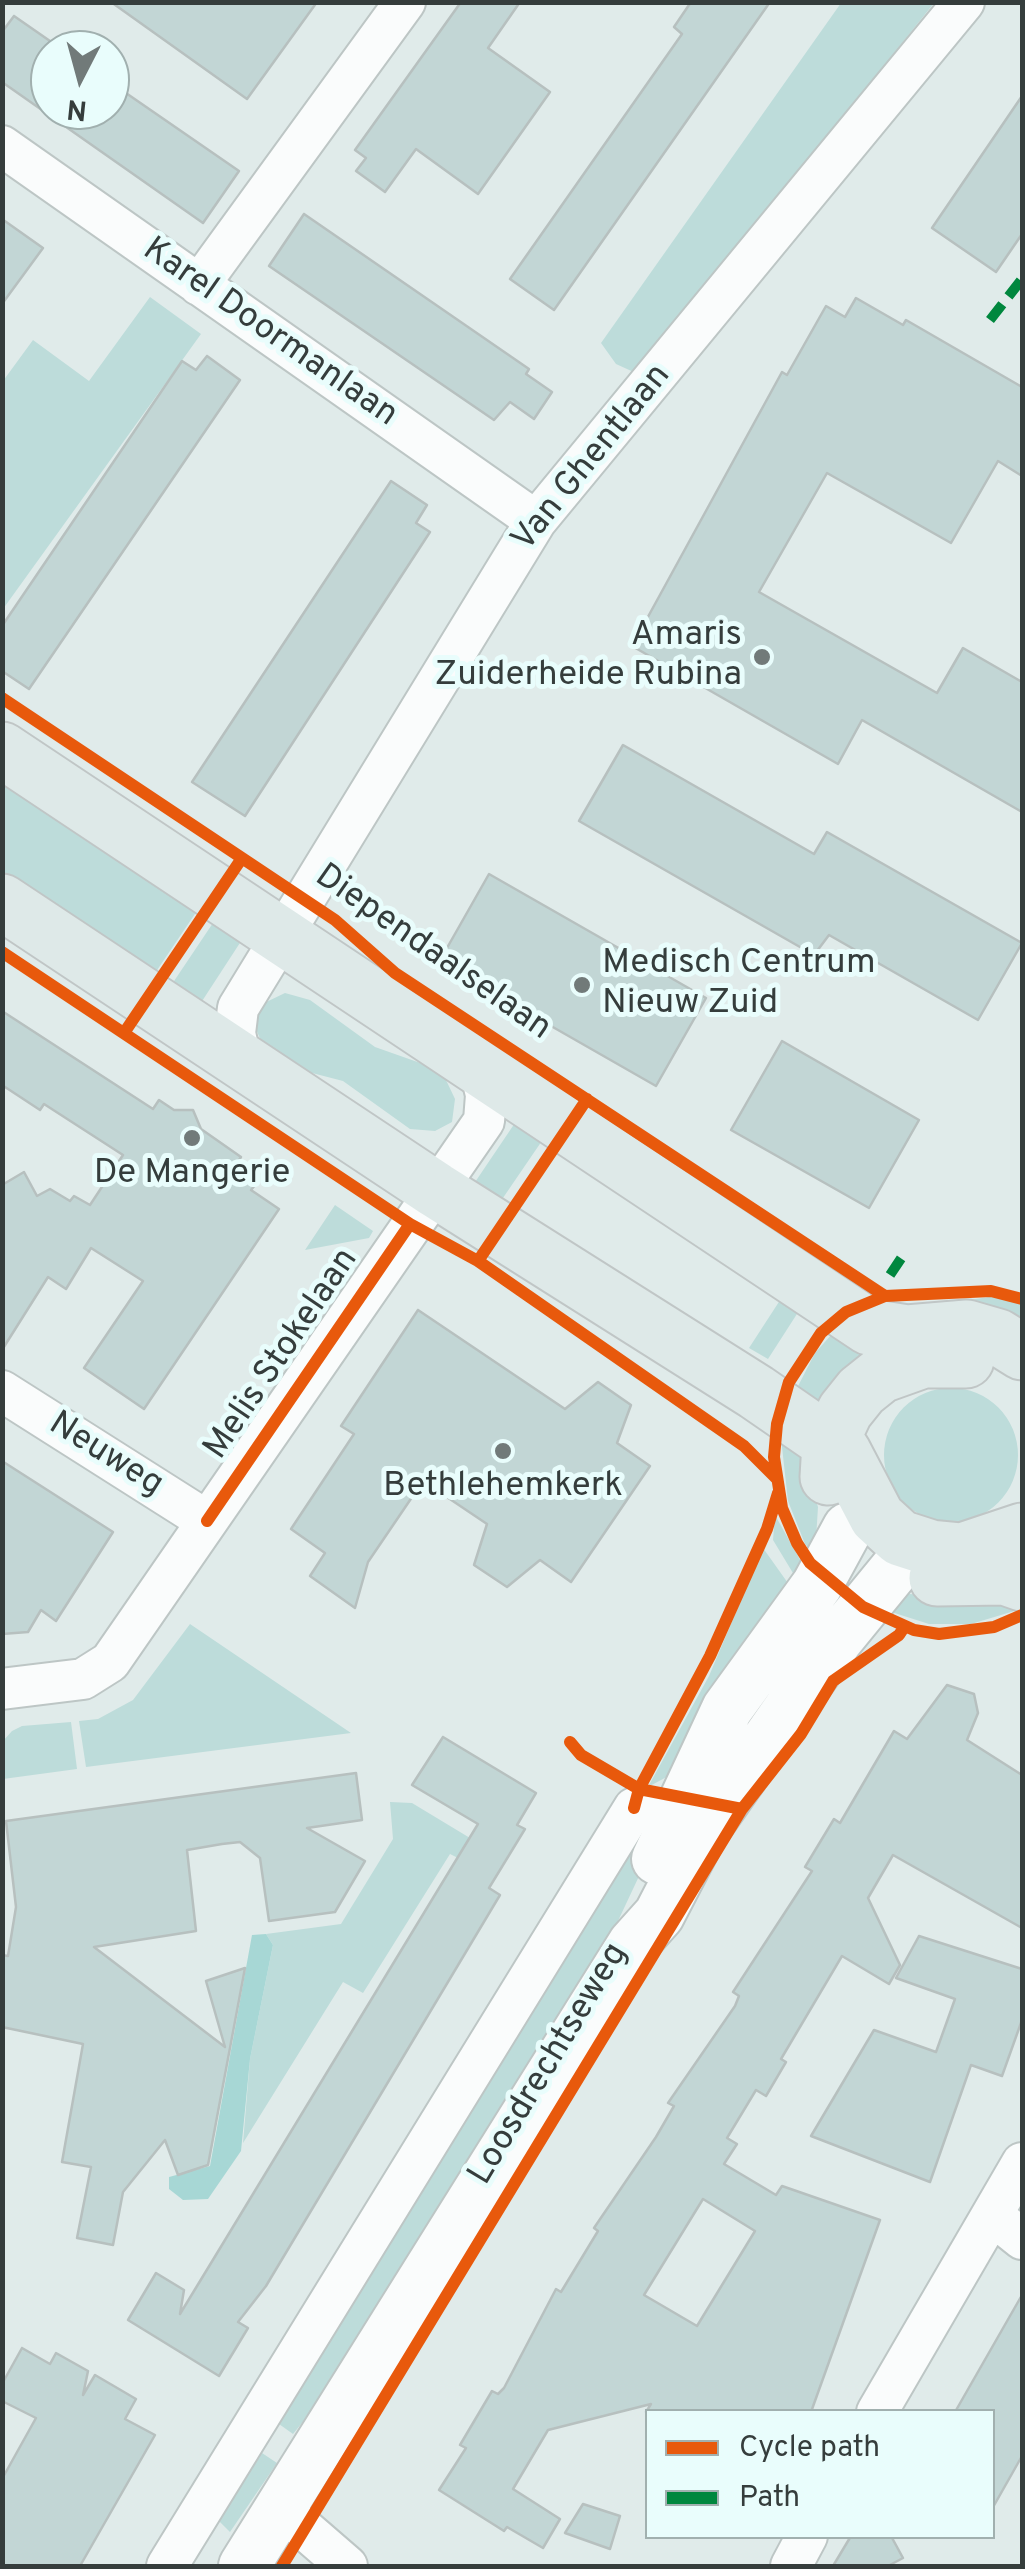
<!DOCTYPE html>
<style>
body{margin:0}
#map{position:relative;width:1025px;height:2569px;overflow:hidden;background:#e0ebea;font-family:Overpass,sans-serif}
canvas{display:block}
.frame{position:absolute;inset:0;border:5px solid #353d3c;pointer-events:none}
.legend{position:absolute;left:645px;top:2409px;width:350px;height:130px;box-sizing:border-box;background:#e9fdfc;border:2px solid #a1b0af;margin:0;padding:12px 18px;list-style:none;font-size:30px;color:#353d3c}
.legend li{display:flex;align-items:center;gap:20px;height:50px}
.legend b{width:50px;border:2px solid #a1b0af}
.north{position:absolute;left:30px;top:30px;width:100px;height:100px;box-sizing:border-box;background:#e9fdfc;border:2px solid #a1b0af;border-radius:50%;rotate:186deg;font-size:28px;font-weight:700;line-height:40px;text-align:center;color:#353d3c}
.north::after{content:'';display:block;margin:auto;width:35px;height:45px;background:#717a79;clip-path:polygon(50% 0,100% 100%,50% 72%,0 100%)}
</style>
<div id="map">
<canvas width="1025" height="2569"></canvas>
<div class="frame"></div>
<ul class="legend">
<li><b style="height:12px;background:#e8590c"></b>Cycle path</li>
<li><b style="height:12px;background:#00873e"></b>Path</li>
</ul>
<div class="north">N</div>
</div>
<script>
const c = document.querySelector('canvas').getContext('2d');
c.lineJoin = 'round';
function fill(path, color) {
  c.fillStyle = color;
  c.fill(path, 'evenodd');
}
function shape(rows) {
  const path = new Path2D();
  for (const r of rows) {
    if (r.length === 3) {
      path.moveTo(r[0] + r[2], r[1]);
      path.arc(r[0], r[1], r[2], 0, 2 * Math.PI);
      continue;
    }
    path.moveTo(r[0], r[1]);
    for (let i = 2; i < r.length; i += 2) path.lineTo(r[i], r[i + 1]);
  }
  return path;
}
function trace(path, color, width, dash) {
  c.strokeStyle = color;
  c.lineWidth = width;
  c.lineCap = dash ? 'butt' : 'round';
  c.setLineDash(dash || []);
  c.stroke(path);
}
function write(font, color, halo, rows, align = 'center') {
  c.font = font + ' Overpass,sans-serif';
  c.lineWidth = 10;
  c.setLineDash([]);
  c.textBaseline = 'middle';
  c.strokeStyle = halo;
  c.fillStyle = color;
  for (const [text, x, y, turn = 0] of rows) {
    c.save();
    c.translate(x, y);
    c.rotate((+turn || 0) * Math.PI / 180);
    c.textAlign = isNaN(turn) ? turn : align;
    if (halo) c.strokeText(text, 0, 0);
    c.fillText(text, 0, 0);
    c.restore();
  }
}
fill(shape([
 [841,3,934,3,638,374,616,364,601,343],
 [150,297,201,334,3,609,3,381,33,340,89,381],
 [2,764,205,899,147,985,3,888],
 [221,911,249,929,193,1015,164,996],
 [285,993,310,1000,375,1047,426,1065,446,1080,455,1099,452,1122,435,1131,410,1129,343,1081,289,1067,266,1052,255,1027,260,1005],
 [521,1114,548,1132,492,1214,465,1197],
 [335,1205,373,1231,369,1238,305,1250],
 [786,1291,804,1303,768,1359,749,1348],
 [996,1296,1022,1304,1022,1332,889,1305,921,1307],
 [841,1324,872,1349,827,1409,795,1392,815,1353],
 [951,1455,67],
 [781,1438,802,1458,818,1507,815,1555,805,1544,788,1501],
 [775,1515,808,1574,799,1583,773,1540],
 [763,1548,795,1593,687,1766,648,1787,709,1676],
 [908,1594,961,1596,1021,1609,971,1624,929,1624,882,1609],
 [190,1624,351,1733,86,1767,79,1721,98,1719,133,1700],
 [71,1722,77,1769,3,1779,3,1741,12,1731,22,1726],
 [390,1802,412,1803,470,1838,458,1858,450,1854,363,1993,343,1982,243,2143,250,2059,273,1945,266,1934,341,1924,393,1839],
 [636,1835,656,1840,587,1987,347,2367,293,2434,279,2424],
 [262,2453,277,2463,230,2532,219,2521]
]), '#bddcda');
fill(shape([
 [266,1934,273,1945,250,2059,241,2151,208,2199,183,2200,169,2189,169,2177,210,2166,252,1935]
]), '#a7d7d5');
const building = shape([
 [111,2,317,2,247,99,111,2],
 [461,2,520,2,488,48,550,92,478,194,416,149,385,192,356,171,366,158,355,150,461,2],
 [691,2,770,2,554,310,510,279,682,34,674,27,691,2],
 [14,16,50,41,50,110,110,110,110,82,239,171,203,223,2,82,2,32,14,16],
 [1022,96,1022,234,996,272,932,228,1022,96],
 [304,214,529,369,526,374,552,392,534,419,510,402,494,420,269,266,304,214],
 [2,219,43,248,2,304,2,219],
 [856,298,903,325,906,320,1022,387,1022,476,998,461,951,543,827,473,759,592,937,693,963,648,1022,682,1022,812,862,720,838,764,632,646,782,372,787,375,826,306,845,317,856,298],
 [207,356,240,380,29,689,2,671,2,626,182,361,196,370,207,356],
 [391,481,427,505,416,523,430,532,245,816,192,782,391,481],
 [623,745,814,854,827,832,1022,943,978,1020,829,935,814,955,579,821,623,745],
 [489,874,706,998,656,1086,439,962,489,874],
 [2,1011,153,1109,159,1100,174,1110,193,1110,201,1129,241,1157,233,1169,256,1184,251,1190,279,1209,144,1409,84,1368,143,1281,91,1248,66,1289,48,1277,2,1350,2,1185,24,1172,37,1196,50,1189,70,1201,74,1196,90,1205,123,1155,44,1104,40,1110,2,1085,2,1011],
 [782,1041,919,1120,869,1208,731,1130,782,1041],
 [418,1310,565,1409,598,1382,631,1405,617,1443,650,1466,571,1582,540,1560,507,1587,474,1565,487,1524,423,1481,368,1562,355,1608,310,1576,325,1553,291,1529,354,1434,341,1426,418,1310],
 [2,1461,113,1532,56,1621,41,1610,28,1632,2,1634,2,1461],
 [947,1685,974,1694,978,1713,967,1740,1022,1775,1022,1928,893,1855,868,1898,900,1965,889,1984,842,1956,781,2059,786,2062,766,2096,756,2090,727,2138,737,2144,724,2164,776,2195,782,2186,880,2220,811,2412,646,2412,651,2404,548,2430,513,2489,560,2519,543,2548,507,2527,504,2531,439,2490,466,2448,460,2445,492,2391,498,2394,504,2388,556,2289,561,2292,598,2231,594,2228,656,2137,674,2106,668,2103,735,2006,739,1996,733,1992,812,1871,805,1867,834,1819,840,1823,894,1731,907,1739,947,1685],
 [703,2199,755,2231,697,2326,644,2295,703,2199],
 [443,1737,536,1793,517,1825,525,1829,489,1888,500,1895,266,2286,238,2322,248,2328,219,2376,128,2320,156,2273,184,2290,180,2314,478,1824,412,1785,443,1737],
 [356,1773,362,1820,307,1828,365,1861,335,1912,269,1921,260,1858,240,1842,222,1844,187,1850,196,1931,94,1947,225,2047,206,1981,245,1968,208,2165,178,2175,165,2140,123,2192,113,2245,77,2238,91,2167,62,2162,83,2044,2,2027,2,1955,8,1956,16,1907,6,1821,356,1773],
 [919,1936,1022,1969,1022,2020,1002,2076,971,2065,930,2182,811,2136,874,2030,936,2052,955,1999,896,1978,919,1936],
 [1022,2295,1022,2456,992,2509,992,2412,955,2412,1022,2295],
 [22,2348,50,2364,56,2353,88,2371,83,2395,95,2375,136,2399,125,2419,155,2435,80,2566,2,2566,2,2479,36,2418,2,2401,2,2384,22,2348],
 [583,2504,620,2516,610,2549,565,2533,583,2504],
 [851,2536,891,2536,903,2558,888,2566,833,2566,851,2536]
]);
fill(building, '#c2d6d5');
trace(building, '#b7c0bf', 2.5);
const minor = shape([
 [2,146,536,521],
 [199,285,405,2],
 [241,1061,235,1033,238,1008,536,521,964,2],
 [2,1391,207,1521],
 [2,1689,83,1679,110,1662,484,1121,486,1095,480,1069],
 [992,2215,1022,2239],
 [877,2412,1022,2163],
 [280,2508,347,2566],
 [167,2566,634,1808,701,1834],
 [791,2566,807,2536]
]);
const tertiary = shape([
 [657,1859,727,1709,817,1585,848,1528],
 [244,2566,633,1944,659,1915,701,1834,838,1639,896,1568]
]);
const primary = shape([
 [2,750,869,1327,907,1333,967,1328,998,1337,1022,1352],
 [2,902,436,1190,756,1392,843,1452,877,1517,900,1538,931,1548,962,1551,1022,1531],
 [828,1477,830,1443,845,1411,861,1391,881,1375,923,1360,966,1360],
 [937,1578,1005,1577,1022,1583]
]);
trace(minor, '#bdc6c5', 44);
trace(tertiary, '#bdc6c5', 54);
trace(primary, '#c0c6c6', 59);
trace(minor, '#fafcfc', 40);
trace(tertiary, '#fafcfc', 50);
trace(primary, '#dee9e8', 55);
trace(shape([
 [990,320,1022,279],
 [890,1275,906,1251]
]), '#00873e', 10, [20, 10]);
trace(shape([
 [2,698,335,920,395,973,885,1296],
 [2,952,410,1224,478,1261,744,1446,776,1478],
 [124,1033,242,858],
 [478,1261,587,1099],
 [1022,1299,991,1291,885,1296,846,1312,821,1333,789,1382,777,1424,774,1457,782,1508,797,1543,810,1563,863,1607,914,1630,939,1634,994,1627,1022,1615],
 [207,1521,410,1224],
 [570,1742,581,1755,639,1789,742,1809],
 [634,1808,639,1789,710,1656,767,1529,778,1493],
 [282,2566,742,1809,801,1734,833,1681,899,1635,905,1626]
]), '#e8590c', 12);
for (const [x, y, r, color] of [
 [762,657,10,"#717a79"],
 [582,985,10,"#717a79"],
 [192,1138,10,"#717a79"],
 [503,1451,10,"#717a79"]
]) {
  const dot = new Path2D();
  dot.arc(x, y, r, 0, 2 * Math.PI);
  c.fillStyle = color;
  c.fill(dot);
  trace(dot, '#e9fdfc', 4);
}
write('35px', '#353d3c', '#e9fdfc', [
 ["Karel Doormanlaan",269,334,35],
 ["Van Ghentlaan",593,459,-51],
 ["Diependaalselaan",432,954,35],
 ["Melis Stokelaan",283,1355,-56],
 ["Neuweg",105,1456,32],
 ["Loosdrechtseweg",550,2065,-59]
]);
write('35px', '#353d3c', '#e9fdfc', [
 ["Amaris",742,637,"right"],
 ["Zuiderheide Rubina",742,677,"right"],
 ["Medisch Centrum",602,965,"left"],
 ["Nieuw Zuid",602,1005,"left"],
 ["De Mangerie",192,1175],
 ["Bethlehemkerk",503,1488]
]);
</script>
